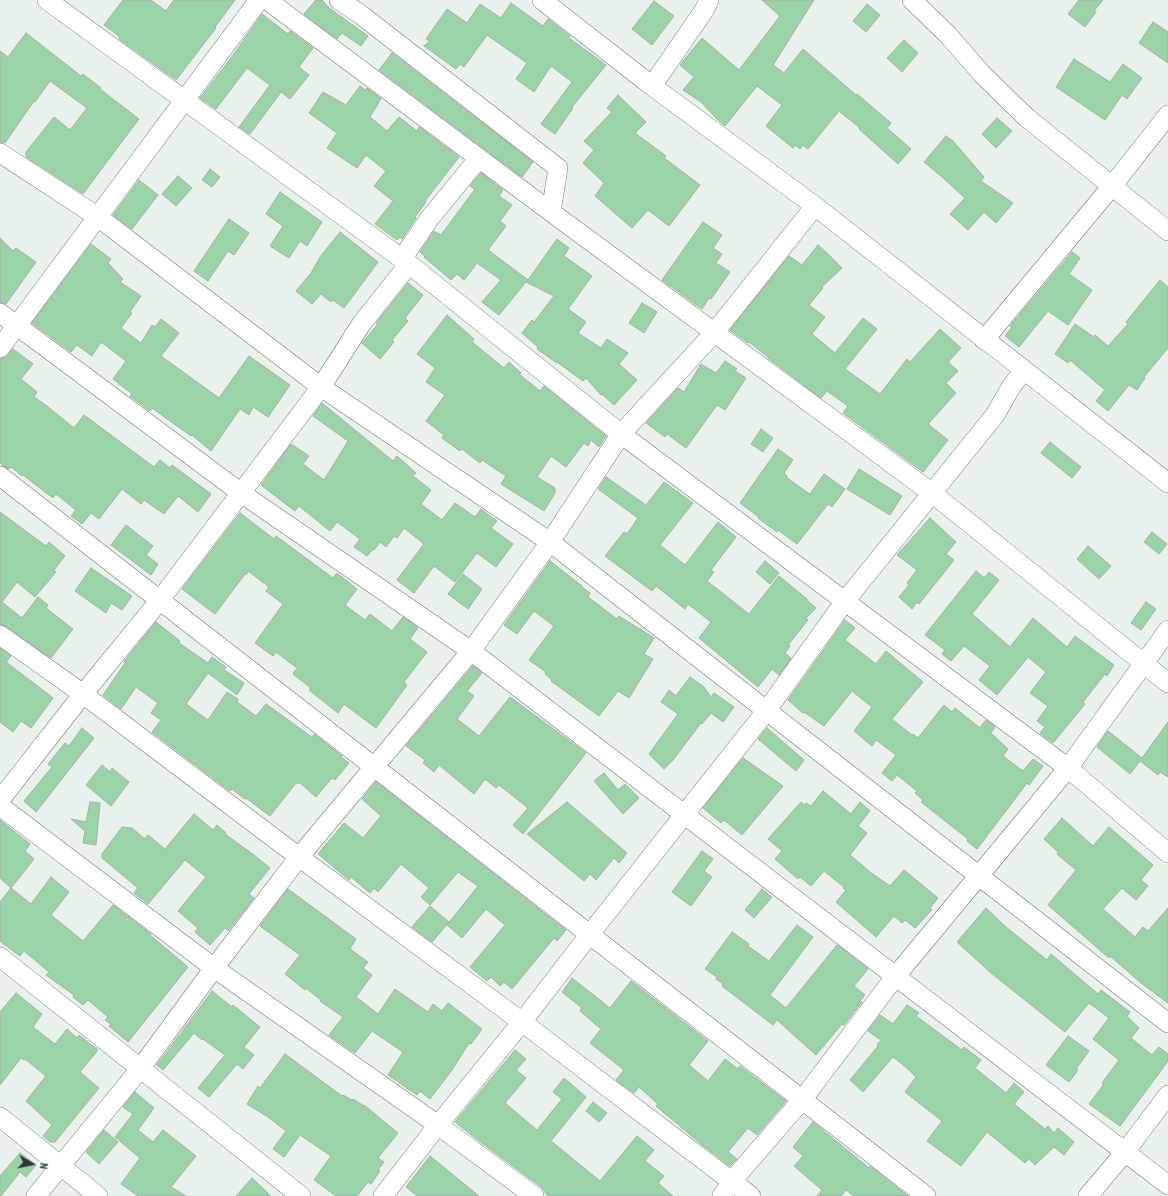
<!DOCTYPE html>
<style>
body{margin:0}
#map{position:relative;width:1168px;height:1196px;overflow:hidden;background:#e8f2ea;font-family:"PT Sans Narrow",sans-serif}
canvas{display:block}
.north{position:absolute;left:12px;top:1144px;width:40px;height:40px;-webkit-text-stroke:3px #f6fff8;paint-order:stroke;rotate:100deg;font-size:11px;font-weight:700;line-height:16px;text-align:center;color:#313532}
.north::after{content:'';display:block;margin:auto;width:14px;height:18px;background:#313532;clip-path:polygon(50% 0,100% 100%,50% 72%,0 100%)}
</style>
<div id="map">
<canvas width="1168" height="1196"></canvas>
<div class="north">N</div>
</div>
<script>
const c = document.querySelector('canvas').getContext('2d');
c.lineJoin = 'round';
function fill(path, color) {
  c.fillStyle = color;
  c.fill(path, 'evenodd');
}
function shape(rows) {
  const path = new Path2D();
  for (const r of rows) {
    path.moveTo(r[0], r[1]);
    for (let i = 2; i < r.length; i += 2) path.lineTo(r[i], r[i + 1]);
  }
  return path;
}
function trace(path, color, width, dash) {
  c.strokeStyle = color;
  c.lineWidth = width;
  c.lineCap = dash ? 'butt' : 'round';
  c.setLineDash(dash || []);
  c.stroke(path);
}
const building = shape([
 [123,0,151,0,166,11,174,0,235,0,215,27,216,28,176,80,119,39,120,37,104,25,123,0],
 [316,0,322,0,328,7,368,36,361,46,342,33,337,39,304,14,316,0],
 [762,0,814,0,773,65,784,73,803,49,856,95,857,94,891,123,887,128,911,149,898,164,859,129,860,128,839,111,808,149,803,145,800,149,795,145,793,148,766,126,782,105,757,86,725,126,716,118,701,102,683,90,694,77,680,65,702,38,739,70,780,16,762,0],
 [1079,0,1103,0,1094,11,1096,12,1085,27,1068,14,1079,0],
 [654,1,674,16,652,45,632,29,654,1],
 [511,3,543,26,548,19,570,36,569,38,606,65,572,107,573,108,555,134,541,124,572,82,551,66,534,92,516,79,527,63,487,35,464,67,460,64,456,69,424,46,430,41,426,39,447,9,467,23,480,4,501,18,511,3],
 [867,4,880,15,866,32,853,21,867,4],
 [262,14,288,34,290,31,313,48,299,67,309,75,290,99,281,92,250,134,239,127,270,85,247,68,216,109,200,98,231,58,262,14],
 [1153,22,1168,32,1168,63,1139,43,1153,22],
 [26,33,81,76,83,74,101,88,100,89,139,119,109,159,83,194,26,157,26,152,54,117,70,130,87,108,50,81,35,102,34,101,5,143,0,142,0,51,8,57,26,33],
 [904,40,918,53,902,72,887,58,904,40],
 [392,53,533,162,522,177,379,70,392,53],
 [1074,59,1110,82,1123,64,1142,78,1127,99,1122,95,1105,120,1056,87,1074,59],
 [360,86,365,90,367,88,381,99,370,117,387,131,399,117,417,131,419,127,459,157,425,201,426,202,415,217,416,218,402,239,400,237,397,240,375,224,393,201,374,186,386,171,366,155,357,168,327,148,337,133,309,113,323,92,346,105,360,86],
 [618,95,646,122,635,133,666,156,664,158,700,185,669,226,648,210,632,228,595,196,604,183,583,163,594,150,584,141,612,112,607,108,618,95],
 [997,118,1012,131,996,148,982,134,997,118],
 [946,136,953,141,984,177,981,181,1013,203,996,223,984,212,968,230,950,214,965,198,941,176,924,162,946,136],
 [210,169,220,177,212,187,202,180,210,169],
 [481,173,503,190,499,196,512,205,500,221,506,226,488,250,528,280,557,239,569,248,564,256,592,276,568,309,586,322,578,333,601,348,607,339,628,353,619,364,637,380,614,405,602,394,601,395,586,378,583,381,557,362,557,363,537,349,538,347,522,333,532,320,534,322,554,296,526,282,499,315,482,302,501,280,477,263,464,280,457,274,451,280,424,257,425,256,420,252,434,231,441,235,475,189,470,186,481,173],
 [178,176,192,188,176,206,162,194,178,176],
 [139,180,158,195,132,229,113,215,139,180],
 [280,192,322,222,307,246,300,241,289,258,270,246,283,226,266,214,280,192],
 [229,219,249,233,234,255,228,251,208,281,194,271,229,219],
 [703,222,722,235,713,248,722,254,716,263,730,272,711,299,709,298,702,309,662,280,703,222],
 [340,232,378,262,344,308,333,300,331,302,321,294,312,304,296,291,311,273,320,257,340,232],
 [0,238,13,251,16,248,36,262,6,304,0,302,0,238],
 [91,244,111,259,108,263,123,279,120,282,141,296,130,312,132,313,121,328,141,343,152,325,155,327,161,319,179,333,161,356,219,398,249,356,290,385,268,417,253,407,249,415,240,409,211,451,192,435,191,436,152,408,150,411,130,396,132,394,113,379,126,361,101,342,92,356,77,345,71,352,32,323,91,244],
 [818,245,826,252,842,268,822,287,823,288,809,305,825,317,812,334,835,353,863,318,877,329,845,369,880,394,907,359,910,362,940,329,961,348,948,362,958,371,946,383,956,393,928,424,948,440,923,472,843,413,848,406,827,391,821,398,768,358,768,357,749,342,748,343,730,330,789,256,802,265,818,245],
 [1072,252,1080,258,1069,274,1092,290,1068,325,1048,311,1019,347,1005,336,1012,327,1010,326,1072,252],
 [1160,280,1168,287,1168,348,1144,377,1145,378,1137,390,1129,385,1108,411,1096,401,1105,390,1070,360,1068,363,1055,354,1075,324,1094,337,1095,335,1108,346,1128,324,1126,322,1160,280],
 [408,283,423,295,405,318,408,321,392,340,394,342,380,359,362,343,378,324,376,323,408,283],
 [642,303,657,312,644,333,629,323,642,303],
 [447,315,474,339,472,342,504,368,509,362,521,373,519,374,540,391,544,386,606,436,599,447,591,440,588,446,584,443,566,467,551,456,537,477,555,488,555,493,544,511,501,484,506,476,482,460,480,463,462,449,460,451,442,438,444,435,426,421,445,395,426,382,435,368,417,354,447,315],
 [13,349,33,364,21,379,37,392,34,397,47,406,74,428,84,415,154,467,160,460,170,468,172,465,211,494,198,512,178,496,164,514,144,500,141,504,122,489,99,519,91,513,82,524,71,516,76,510,56,494,53,498,23,475,22,476,11,467,9,469,3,466,0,463,0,359,5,358,13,349],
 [725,361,737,369,735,371,746,378,725,410,717,405,686,448,667,434,665,437,646,423,678,388,684,392,701,364,716,373,725,361],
 [322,403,393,461,397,456,416,473,413,476,431,490,421,504,442,520,455,503,475,517,481,509,497,521,491,528,513,544,496,567,477,553,455,582,434,566,414,593,397,580,424,544,404,528,397,538,394,536,386,547,380,542,374,550,373,549,367,556,354,547,360,539,337,522,330,531,299,506,295,511,261,485,291,444,309,456,303,464,324,480,348,441,313,416,322,403],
 [761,429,773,438,763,452,751,444,761,429],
 [1050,442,1081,467,1072,478,1041,453,1050,442],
 [778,449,793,460,784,473,787,476,786,477,808,493,810,494,824,474,845,489,832,507,828,504,797,544,778,530,777,532,758,518,759,517,740,503,778,449],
 [859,469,902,496,890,515,847,489,859,469],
 [606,477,646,505,664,482,693,503,660,545,685,565,718,522,736,537,711,570,714,572,707,581,749,614,779,576,807,599,807,600,816,608,806,618,808,620,788,645,790,646,785,653,791,658,779,675,772,669,758,687,699,638,711,622,688,604,685,609,656,586,652,591,605,556,624,532,627,534,638,518,598,489,606,477],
 [0,512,46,546,49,542,65,556,54,570,56,572,35,597,17,582,2,602,22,618,38,597,48,605,46,608,73,629,51,658,6,626,0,624,0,512],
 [240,513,274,539,276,536,333,578,337,573,357,589,345,605,365,620,370,614,392,631,403,617,418,628,410,639,427,652,404,682,407,685,376,728,344,704,338,713,309,690,311,688,293,674,297,668,276,652,273,656,255,643,283,604,266,591,269,587,248,571,246,575,245,574,215,614,182,589,240,513],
 [930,518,956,542,946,554,954,560,919,604,917,602,912,609,899,597,909,585,907,583,917,570,897,555,930,518],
 [126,525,153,546,146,555,158,564,151,575,111,545,126,525],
 [1152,532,1167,544,1159,554,1144,542,1152,532],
 [1088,546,1111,566,1099,579,1077,559,1088,546],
 [550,561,582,586,582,587,590,593,588,597,617,619,619,616,654,638,644,654,653,659,629,698,618,691,599,716,551,681,552,680,545,674,546,672,529,660,554,626,534,611,517,634,504,625,550,561],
 [765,561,779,573,770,584,756,572,765,561],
 [91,568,132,596,122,610,111,603,106,613,75,591,91,568],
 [976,571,984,578,989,572,999,580,972,614,1010,647,1033,618,1067,647,1075,636,1114,665,1107,676,1105,674,1083,702,1085,704,1053,743,1040,733,1045,727,1037,721,1048,706,1030,693,1046,672,1028,657,997,695,979,680,990,666,964,646,951,661,942,654,945,650,925,635,976,571],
 [463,574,482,589,468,609,448,594,463,574],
 [1146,602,1156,609,1141,630,1131,623,1146,602],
 [845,620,855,628,845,640,876,664,886,651,923,682,892,719,912,735,913,734,918,738,944,705,952,712,955,708,980,728,986,720,995,727,991,733,1008,749,1003,756,1023,771,1033,759,1043,766,1029,785,1027,783,977,849,967,841,968,839,921,802,923,800,915,793,917,791,897,775,892,781,882,773,896,755,876,740,872,746,854,731,872,707,852,691,824,726,804,712,803,713,788,700,845,620],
 [156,622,180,641,179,643,208,663,212,657,226,667,224,670,244,683,237,695,208,673,186,704,208,720,227,692,238,699,237,702,256,716,266,704,312,737,314,734,342,756,341,757,349,763,335,780,332,778,316,797,299,782,298,784,296,783,270,816,246,798,245,799,232,789,230,791,152,732,161,720,151,713,158,703,136,687,121,709,103,695,125,663,124,662,126,659,156,622],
 [0,648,11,656,6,662,53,698,31,728,21,721,13,732,0,722,0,648],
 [473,666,482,673,467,691,474,696,457,719,479,736,510,697,586,753,523,834,513,825,528,808,499,785,496,788,485,779,474,794,439,765,434,772,423,763,425,760,406,746,473,666],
 [690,677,704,687,711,697,714,693,734,707,723,722,711,713,702,724,701,723,673,760,664,769,649,754,678,714,661,702,669,690,676,696,690,677],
 [1168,722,1168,777,1160,772,1158,775,1140,761,1130,774,1097,747,1108,731,1142,758,1168,722],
 [82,728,94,738,36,812,24,801,52,767,48,764,65,743,69,746,82,728],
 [767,728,804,760,796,771,758,739,767,728],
 [743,758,783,786,742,835,724,820,721,823,703,808,743,758],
 [102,765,110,772,112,768,129,782,111,806,86,785,102,765],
 [604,773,618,790,625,784,639,798,623,814,594,781,604,773],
 [376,782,566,930,557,941,554,938,512,989,504,982,500,986,491,977,487,981,470,967,505,925,486,909,462,938,447,925,478,886,458,872,430,905,421,897,429,888,401,864,378,892,374,888,370,893,351,877,349,880,318,854,344,823,363,838,381,816,362,799,376,782],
 [823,791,851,814,860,802,870,811,858,826,867,833,850,855,870,872,890,886,904,870,938,898,930,908,932,910,915,928,905,920,902,923,894,916,876,937,836,902,846,890,843,888,844,887,824,871,811,886,800,877,798,879,775,859,782,851,768,839,801,802,804,805,806,803,811,806,823,791],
 [90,802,100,803,96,845,83,843,85,831,71,819,86,822,90,802],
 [567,802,627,853,619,863,614,858,596,880,590,874,584,881,527,834,567,802],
 [194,814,213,830,217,825,226,833,225,834,254,855,270,868,249,894,254,898,228,931,225,928,210,945,195,932,198,928,178,911,206,877,185,860,148,904,134,893,138,888,102,858,102,854,122,827,132,828,145,839,148,835,165,849,194,814],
 [1062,818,1093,846,1109,827,1153,865,1141,880,1148,886,1136,900,1122,888,1103,909,1135,937,1143,927,1148,931,1168,908,1168,1003,1141,983,1110,956,1109,958,1048,905,1076,870,1057,854,1058,852,1044,839,1062,818],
 [0,820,30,844,25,851,34,859,11,888,0,878,0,820],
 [702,851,713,859,704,871,712,877,691,906,672,892,702,851],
 [51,877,69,892,51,915,83,941,113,905,151,934,150,935,188,967,128,1042,109,1026,111,1024,105,1020,108,1017,88,1000,83,1005,73,997,74,995,46,975,49,972,24,951,20,956,0,941,0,902,11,888,31,904,51,877],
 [288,889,356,939,350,949,368,962,363,968,372,975,356,997,378,1014,395,989,428,1012,433,1004,442,1011,448,1003,482,1029,471,1044,469,1043,452,1070,430,1099,420,1091,417,1095,388,1075,403,1052,372,1031,355,1053,329,1035,343,1017,320,1001,321,1000,306,988,305,990,285,974,300,955,260,926,288,889],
 [762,889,772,897,754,918,745,910,762,889],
 [430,906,449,922,432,942,412,927,430,906],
 [986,908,1006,927,1047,960,1051,954,1098,994,1101,990,1130,1012,1127,1016,1139,1028,1131,1038,1152,1055,1159,1047,1168,1054,1168,1061,1120,1126,1089,1104,1104,1084,1102,1083,1119,1060,1093,1039,1109,1018,1089,1003,1065,1032,991,973,957,942,986,908],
 [797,925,813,937,770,995,786,1008,837,945,868,969,854,986,865,995,860,1001,862,1002,844,1025,842,1024,816,1055,777,1020,773,1025,722,986,723,984,716,979,717,977,705,969,732,932,749,944,748,946,769,961,797,925],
 [572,978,610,1008,631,981,708,1041,689,1065,708,1081,725,1059,738,1069,740,1066,786,1101,757,1135,748,1128,728,1152,737,1159,730,1166,701,1144,656,1106,658,1104,639,1087,634,1093,616,1080,624,1070,590,1043,601,1029,580,1011,582,1008,562,992,572,978],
 [212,991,232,1007,233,1005,260,1027,244,1047,254,1055,243,1069,237,1064,209,1097,198,1088,225,1055,203,1039,202,1040,194,1033,163,1070,157,1065,212,991],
 [16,993,42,1014,33,1027,55,1044,67,1029,77,1038,79,1035,98,1050,80,1072,99,1088,55,1142,50,1142,43,1136,52,1125,26,1101,46,1076,25,1059,24,1060,21,1058,0,1085,0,1012,16,993],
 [907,1005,919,1013,916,1016,962,1050,964,1047,981,1060,975,1068,1006,1093,1014,1083,1024,1092,1014,1104,1045,1129,1048,1126,1054,1133,1058,1128,1074,1142,1064,1155,1054,1147,1035,1165,1029,1159,1025,1163,987,1132,961,1166,927,1141,942,1121,905,1092,916,1077,907,1068,893,1057,863,1092,850,1080,878,1046,877,1045,881,1040,868,1031,880,1015,893,1024,907,1005],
 [1068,1036,1089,1051,1076,1069,1078,1070,1069,1082,1046,1065,1068,1036],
 [515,1050,526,1059,516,1070,526,1078,505,1103,537,1130,562,1099,553,1092,564,1078,586,1097,551,1141,600,1181,637,1136,654,1150,645,1161,664,1176,658,1183,673,1196,548,1196,541,1187,475,1138,455,1122,515,1050],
 [285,1054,342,1096,343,1095,352,1100,353,1099,364,1106,364,1105,398,1133,378,1158,384,1162,378,1170,380,1171,371,1184,368,1182,357,1196,336,1196,314,1180,331,1156,300,1135,284,1157,273,1149,286,1131,268,1117,247,1104,258,1086,260,1088,285,1054],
 [135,1092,154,1108,138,1130,153,1142,163,1130,196,1156,171,1187,186,1196,138,1196,121,1184,140,1158,115,1137,133,1114,123,1107,135,1092],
 [593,1102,607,1113,599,1122,586,1111,593,1102],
 [813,1122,869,1168,870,1166,908,1196,854,1196,846,1190,841,1196,817,1196,822,1190,794,1166,803,1156,793,1147,813,1122],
 [104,1130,118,1142,99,1164,86,1152,104,1130],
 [20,1153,36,1165,26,1177,20,1172,1,1196,0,1196,0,1176,20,1153],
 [430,1156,479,1196,417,1196,406,1187,430,1156],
 [252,1178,271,1196,236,1196,252,1178]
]);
fill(building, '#99d3a7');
trace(building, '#a5afa7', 1);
const minor = shape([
 [47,0,409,264,621,434,1068,768,1168,853],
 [267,0,551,212,932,493,1168,683],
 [339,0,360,14,558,168,551,212],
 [542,0,652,86,815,206,1168,483],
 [912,0,948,35,982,74,1027,118,1168,231],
 [652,86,705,9,709,0],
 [0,153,98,217,321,387,550,542,1168,1023],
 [402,259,429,219,479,158],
 [0,313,241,493,471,651,1168,1185],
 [984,340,1112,186,1168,115],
 [0,348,259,0],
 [0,476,926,1196],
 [0,635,83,694,299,857,522,1022,751,1196],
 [0,800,83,694,160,600,321,387,362,323,409,264],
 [0,806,214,968,438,1125,534,1196],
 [0,957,301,1196],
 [0,1117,98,1196],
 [36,1196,140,1069,214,968,299,857,471,651,550,542,621,434,714,333,815,206],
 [383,1196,438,1125,522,1022,590,934,767,710,845,601,995,415,1011,387,1024,370],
 [722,1196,732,1181,802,1100,895,977,1068,768,1168,630],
 [1088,1196,1125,1152,1168,1095]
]);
trace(minor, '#737c75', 20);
trace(minor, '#fff', 19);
</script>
